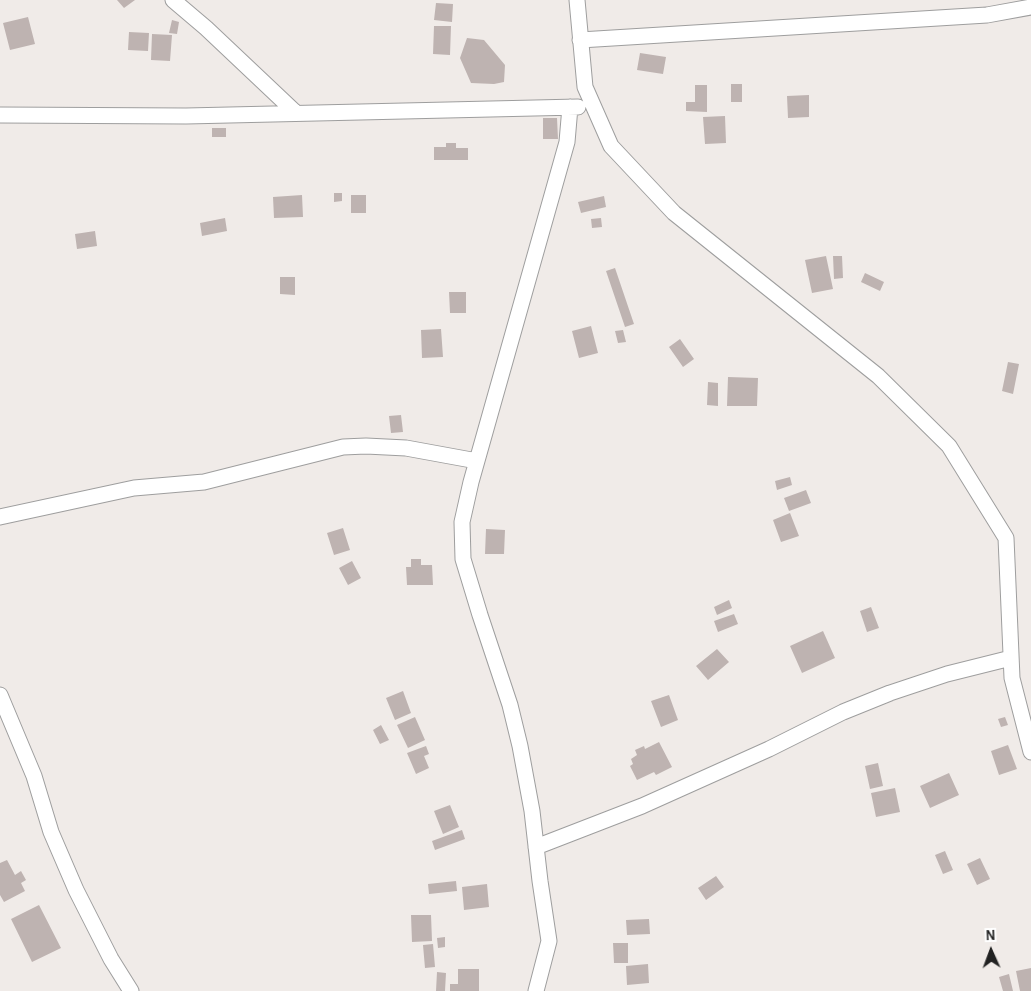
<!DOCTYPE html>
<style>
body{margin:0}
#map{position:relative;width:1031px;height:991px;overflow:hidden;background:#f0ebe8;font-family:"Alegreya Sans",sans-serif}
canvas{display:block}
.north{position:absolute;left:966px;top:926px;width:50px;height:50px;-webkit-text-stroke:4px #fff;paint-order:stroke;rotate:358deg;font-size:14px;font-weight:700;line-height:20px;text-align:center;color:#212121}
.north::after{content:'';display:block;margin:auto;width:18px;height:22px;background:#212121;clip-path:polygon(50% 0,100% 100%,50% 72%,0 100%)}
</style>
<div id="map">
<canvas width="1031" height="991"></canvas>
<div class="north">N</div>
</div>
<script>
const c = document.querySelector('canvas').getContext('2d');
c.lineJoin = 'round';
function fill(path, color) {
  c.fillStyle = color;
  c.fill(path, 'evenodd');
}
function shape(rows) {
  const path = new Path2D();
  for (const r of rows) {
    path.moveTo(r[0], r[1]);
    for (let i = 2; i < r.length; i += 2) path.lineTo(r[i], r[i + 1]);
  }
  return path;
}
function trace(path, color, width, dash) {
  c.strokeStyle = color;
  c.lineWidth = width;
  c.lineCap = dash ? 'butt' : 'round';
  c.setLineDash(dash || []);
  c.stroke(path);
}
fill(shape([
 [117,0,135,0,124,8],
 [436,3,453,4,452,22,434,20],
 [28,17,35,44,10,50,3,23],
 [172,20,179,22,177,34,169,33],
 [434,26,451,26,450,55,433,54],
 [129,32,149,33,148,51,128,50],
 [152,34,172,35,170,61,151,60],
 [467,38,484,40,505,65,504,82,494,84,471,83,460,58],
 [640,53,666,57,663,74,637,70],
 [731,84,742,84,742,102,731,102],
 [695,85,707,85,707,112,686,111,686,102,695,102],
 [809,95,809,117,788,118,787,96],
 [725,116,726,143,705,144,703,117],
 [543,118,557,118,558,139,543,139],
 [212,128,226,128,226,137,212,137],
 [446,143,456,143,456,148,468,148,468,160,434,160,434,147,446,147],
 [334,193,342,193,342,201,334,202],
 [302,195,303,217,274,218,273,197],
 [351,195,366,195,366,213,351,213],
 [604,196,606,207,581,213,578,202],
 [225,218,227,231,202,236,200,223],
 [601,218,602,227,592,228,591,219],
 [95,231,97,246,77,249,75,234],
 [826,256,833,289,812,293,805,260],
 [833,256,842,256,843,278,834,279],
 [615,268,634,324,625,327,606,271],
 [865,273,884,282,880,291,861,282],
 [280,277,295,277,295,295,280,294],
 [449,292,466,292,466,313,450,313],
 [591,326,598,353,579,358,572,331],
 [441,329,443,357,422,358,421,330],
 [623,330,626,342,618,343,615,331],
 [680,339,694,359,683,367,669,347],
 [1008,362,1019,364,1013,394,1002,391],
 [728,377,758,378,757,406,727,406],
 [708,382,718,383,718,406,707,405],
 [401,415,403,432,391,433,389,416],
 [790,477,792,485,777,490,775,481],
 [806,490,811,503,789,511,784,498],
 [790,513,799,536,781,542,773,520],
 [343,528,350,550,334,555,327,533],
 [486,529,505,530,504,554,485,554],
 [411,559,421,559,421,565,432,565,433,585,407,585,406,567,411,567],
 [352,561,361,578,348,585,339,568],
 [729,600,732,608,717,615,714,607],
 [871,607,879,628,867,632,860,611],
 [734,614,738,624,718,632,714,621],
 [823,631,835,658,802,673,790,646],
 [717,649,729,662,708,680,696,666],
 [403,691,411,713,395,720,386,698],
 [669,695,678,720,661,727,651,701],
 [415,717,425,740,408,748,397,725],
 [1005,717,1008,725,1001,727,998,719],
 [381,725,389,740,380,744,373,730],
 [659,742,672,767,656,775,654,772,637,780,630,766,633,764,631,759,637,755,635,750,644,746,645,749],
 [1008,745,1017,769,999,775,991,751],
 [426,746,429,754,424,756,429,768,416,774,407,753],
 [878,763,883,786,870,789,865,766],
 [949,773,959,795,930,808,920,786],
 [895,788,900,812,876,817,871,793],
 [450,805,459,827,443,834,434,811],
 [462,830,465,839,435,850,432,841],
 [945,851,953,870,943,874,935,855],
 [980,858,990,879,977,885,967,864],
 [7,860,15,875,21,871,26,880,21,883,25,891,4,902,0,895,0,863],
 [716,876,724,887,706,900,698,888],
 [456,881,457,891,429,894,428,884],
 [487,884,489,907,464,910,462,887],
 [39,905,61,948,32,962,11,919],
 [411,915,431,915,432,941,412,942],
 [649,919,650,934,627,935,626,920],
 [445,937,445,947,438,948,437,938],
 [613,943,628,943,628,963,614,963],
 [433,944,435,967,425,968,423,945],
 [648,964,649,983,627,985,626,966],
 [1031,968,1031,991,1020,991,1016,971],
 [458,969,479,969,479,991,450,991,450,984,458,984],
 [437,972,446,973,445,991,436,991],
 [1009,974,1013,991,1003,991,999,977]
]), '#beb3b1');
const minor = shape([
 [173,0,206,28,296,113],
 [577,0,585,87,611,146,674,213,878,376,949,446,1006,538,1012,678,1031,752],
 [580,40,987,15,1031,7],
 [0,115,186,116,578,107],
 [0,517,134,488,204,482,343,447,366,446,406,448,477,461],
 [0,695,34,776,51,832,76,890,111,959,131,991],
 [536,847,642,806,769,749,843,712,890,693,947,674,1011,658],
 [536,991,549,941,540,881,532,811,520,746,510,705,480,615,463,559,462,522,471,482,567,142,570,107]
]);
trace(minor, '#9e9e9e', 17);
trace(minor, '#fff', 15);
</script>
